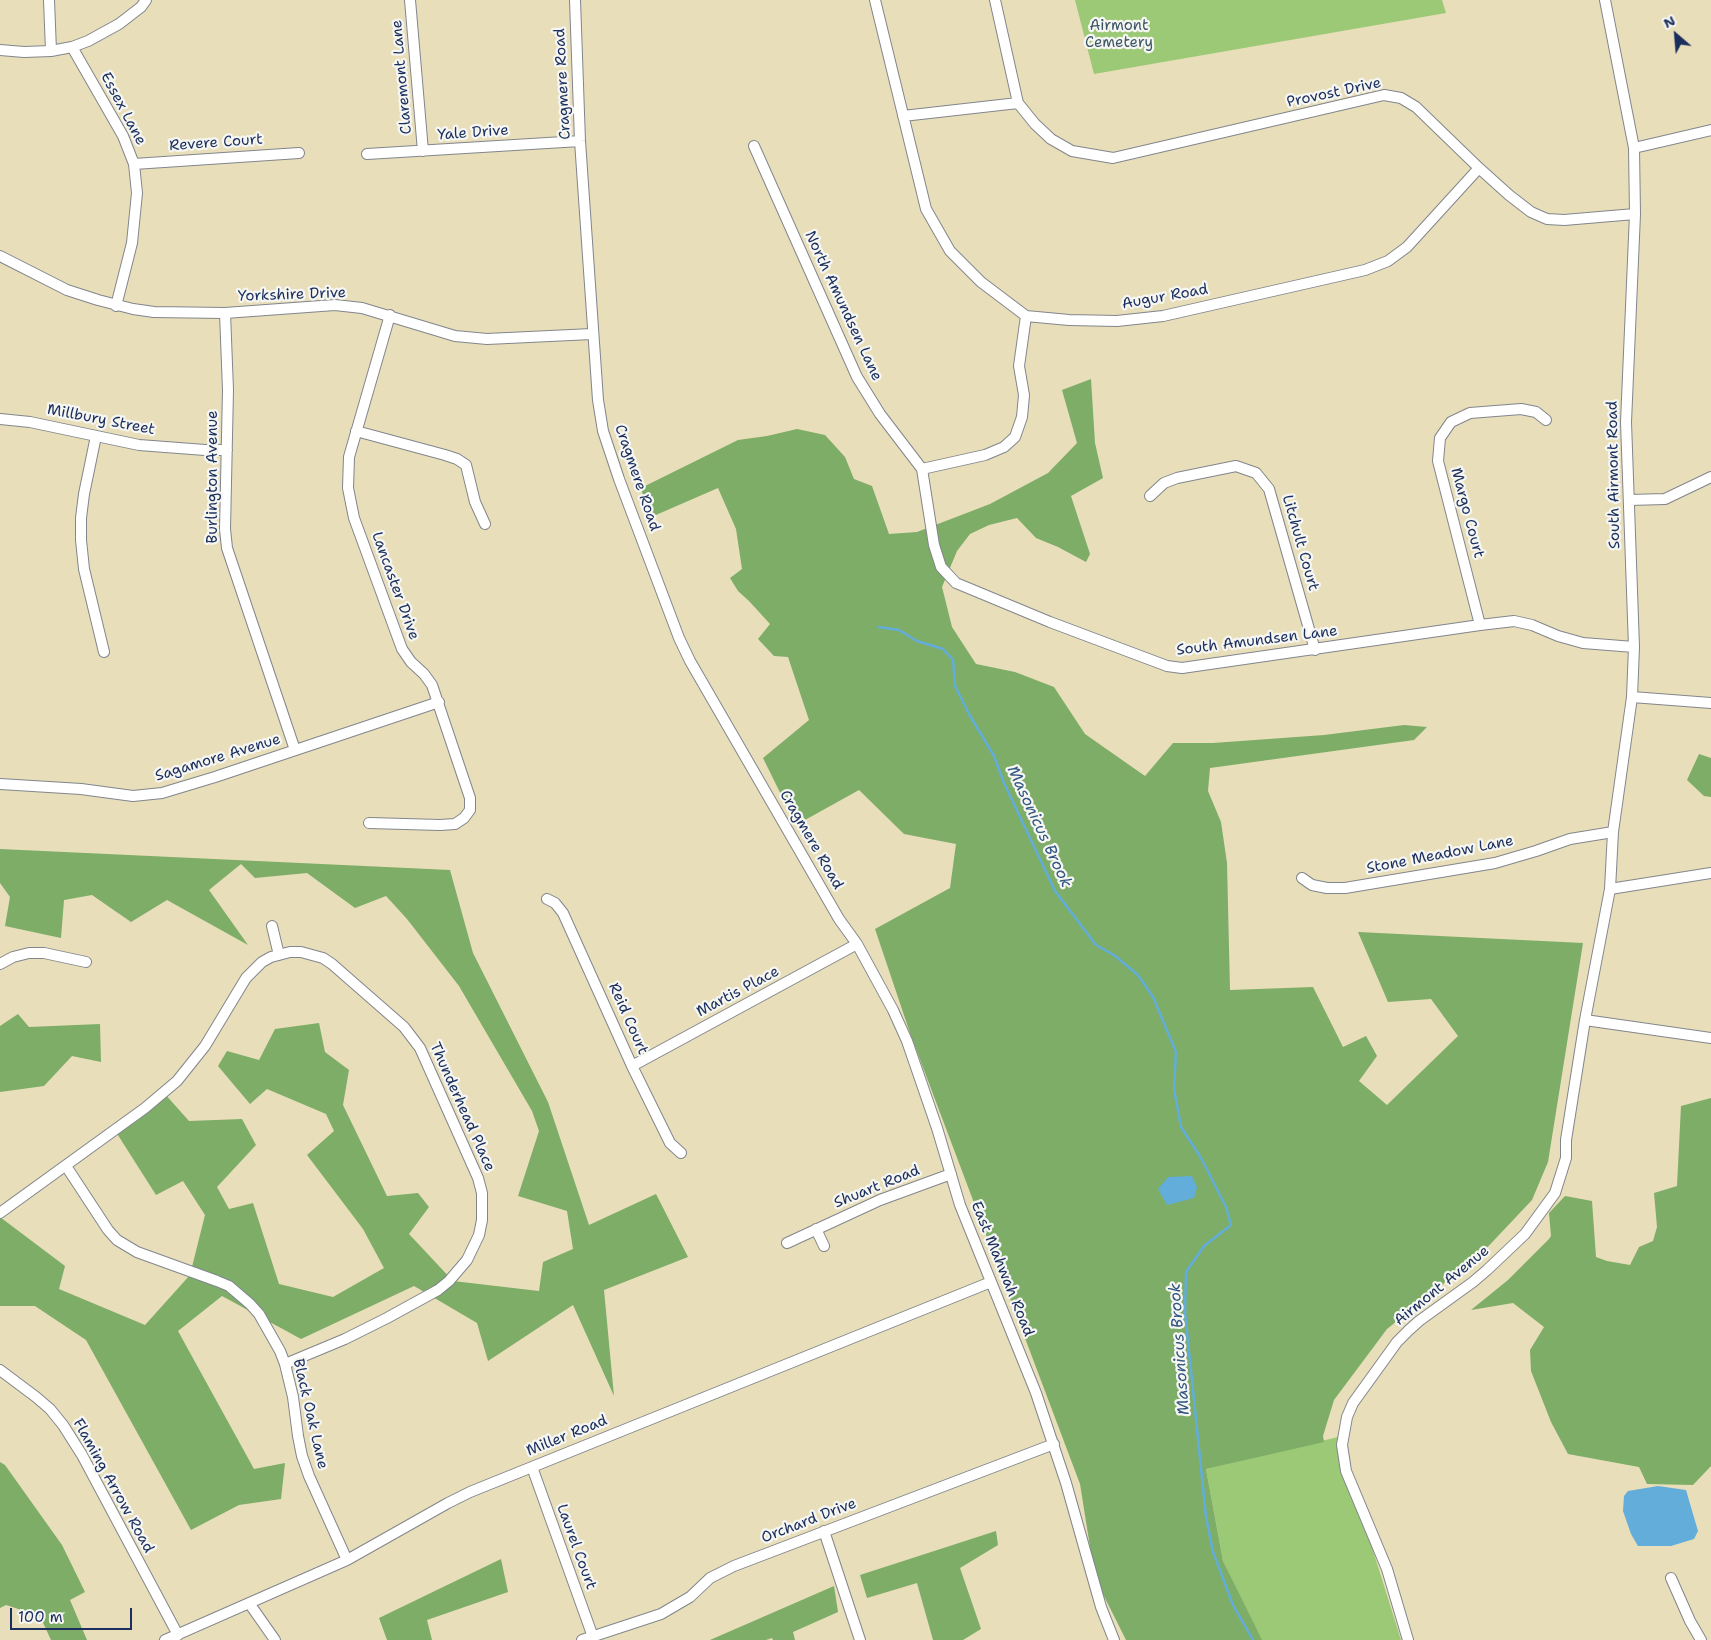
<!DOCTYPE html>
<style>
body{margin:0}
#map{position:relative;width:1711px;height:1640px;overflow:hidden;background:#e8deba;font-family:"Shantell Sans",sans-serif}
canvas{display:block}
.north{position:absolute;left:1651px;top:10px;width:50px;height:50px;-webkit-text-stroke:4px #f6f6f2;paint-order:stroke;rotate:333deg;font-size:14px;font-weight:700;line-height:20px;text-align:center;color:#1b2f5e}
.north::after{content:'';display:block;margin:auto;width:18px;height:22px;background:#1b2f5e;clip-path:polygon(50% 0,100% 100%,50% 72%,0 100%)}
.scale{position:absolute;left:10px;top:1608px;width:122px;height:22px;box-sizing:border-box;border:2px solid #1b2f5e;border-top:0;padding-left:6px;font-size:15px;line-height:18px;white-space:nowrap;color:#1b2f5e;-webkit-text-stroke:4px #f6f6f2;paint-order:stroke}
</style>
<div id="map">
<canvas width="1711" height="1640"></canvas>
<div class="north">N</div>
<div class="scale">100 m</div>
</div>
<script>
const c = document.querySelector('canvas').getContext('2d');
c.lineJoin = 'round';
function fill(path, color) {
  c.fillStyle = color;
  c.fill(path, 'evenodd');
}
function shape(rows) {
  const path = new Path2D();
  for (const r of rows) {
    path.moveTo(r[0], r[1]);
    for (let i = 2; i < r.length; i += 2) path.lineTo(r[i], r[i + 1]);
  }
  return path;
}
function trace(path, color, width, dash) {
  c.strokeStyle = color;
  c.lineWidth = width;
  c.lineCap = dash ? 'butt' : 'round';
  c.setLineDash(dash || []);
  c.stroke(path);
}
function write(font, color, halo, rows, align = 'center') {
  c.font = font + ' "Shantell Sans",sans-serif';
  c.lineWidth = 4.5;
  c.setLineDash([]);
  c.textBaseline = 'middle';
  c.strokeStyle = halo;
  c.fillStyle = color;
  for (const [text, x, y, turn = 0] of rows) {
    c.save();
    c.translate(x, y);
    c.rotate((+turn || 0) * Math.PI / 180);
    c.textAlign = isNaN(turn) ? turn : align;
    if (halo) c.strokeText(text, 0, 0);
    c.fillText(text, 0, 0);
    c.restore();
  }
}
fill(shape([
 [1075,0,1442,0,1446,13,1094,74],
 [1338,1437,1338,1456,1360,1509,1401,1640,1260,1640,1223,1561,1206,1469]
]), '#9cc976');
fill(shape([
 [1091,379,1095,443,1103,478,1071,496,1090,554,1086,562,1058,547,1036,538,1017,518,989,525,970,534,957,551,942,587,952,627,976,664,1015,672,1054,687,1085,734,1145,776,1173,743,1213,743,1324,735,1404,725,1427,727,1414,740,1210,768,1208,791,1221,822,1227,863,1230,990,1313,987,1343,1047,1366,1036,1377,1056,1359,1081,1387,1105,1458,1036,1431,999,1388,1002,1358,932,1583,943,1548,1162,1532,1200,1482,1253,1387,1329,1334,1400,1323,1436,1324,1442,1206,1469,1223,1561,1262,1640,1126,1640,1095,1578,1080,1484,910,1033,875,929,950,888,956,844,904,834,859,790,796,825,763,758,809,720,788,657,774,656,758,639,770,624,749,601,738,591,730,578,742,569,736,529,718,488,649,518,641,488,738,440,767,436,797,429,825,435,845,457,854,479,872,486,889,534,917,532,990,504,1048,473,1077,443,1062,390],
 [1699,754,1711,758,1711,797,1704,796,1687,780],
 [0,849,450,870,473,953,548,1102,589,1225,656,1194,688,1257,604,1290,614,1396,573,1305,488,1361,477,1323,414,1286,301,1339,222,1296,178,1331,254,1469,285,1463,281,1499,239,1505,191,1530,86,1340,35,1306,0,1306,0,1217,65,1266,59,1289,145,1325,190,1275,205,1215,183,1181,156,1195,116,1132,164,1093,189,1121,242,1119,256,1145,217,1187,229,1209,253,1203,279,1284,333,1297,384,1268,363,1229,307,1155,334,1131,326,1114,267,1089,250,1104,218,1066,227,1051,259,1060,275,1029,319,1023,325,1052,349,1070,343,1105,387,1196,418,1193,429,1207,409,1234,453,1281,539,1291,543,1262,573,1249,567,1211,518,1196,539,1131,532,1111,459,986,407,919,386,896,355,908,307,873,255,878,241,864,209,890,248,945,167,900,131,922,92,895,64,900,61,938,5,926,10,897,0,883],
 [18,1014,29,1027,100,1024,101,1062,72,1056,44,1086,0,1092,0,1026],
 [1711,1098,1711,1466,1693,1485,1647,1484,1639,1467,1568,1454,1551,1422,1531,1371,1530,1350,1544,1327,1513,1303,1471,1310,1508,1280,1549,1239,1551,1236,1549,1213,1565,1196,1592,1201,1596,1257,1607,1261,1630,1265,1639,1247,1653,1241,1657,1227,1654,1193,1677,1186,1681,1106],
 [0,1462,5,1465,62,1545,85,1592,70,1600,87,1640,51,1640,40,1616,6,1605,0,1608],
 [996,1531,998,1545,960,1568,981,1629,963,1640,933,1640,917,1583,867,1598,860,1575],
 [501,1559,508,1592,427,1620,432,1640,387,1640,379,1618],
 [834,1586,838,1612,793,1632,795,1640,773,1640,772,1638,766,1640,710,1640]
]), '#7dad67');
fill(shape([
 [1192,1176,1197,1187,1194,1198,1167,1205,1158,1189,1168,1177],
 [1658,1486,1686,1490,1698,1531,1694,1539,1671,1546,1638,1546,1631,1534,1623,1511,1624,1496,1628,1491]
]), '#62adda');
trace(shape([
 [879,627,899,630,917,641,943,649,953,660,955,686,969,714,994,756,1004,783,1055,891,1096,945,1114,955,1138,975,1153,997,1176,1052,1174,1089,1181,1127,1201,1158,1226,1207,1231,1225,1204,1246,1186,1272,1185,1312,1206,1517,1213,1552,1233,1605,1253,1640]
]), '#62adda', 2.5);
const minor = shape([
 [49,0,51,51],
 [410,0,423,151],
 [575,0,580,141,598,400,603,431,619,479,679,638,690,661,839,919,857,944,893,1010,907,1041,937,1128,960,1205,1036,1393,1066,1483,1101,1607,1114,1640],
 [875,0,926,209,950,251,981,282,1026,316,1069,320,1117,321,1163,316,1365,270,1388,261,1407,247,1479,168],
 [995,0,1018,103,1035,124,1051,139,1072,151,1113,158,1384,95,1401,98,1416,107,1479,168,1509,195,1531,212,1547,219,1564,220,1635,214],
 [72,47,123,136,134,164,137,193,132,243,116,306],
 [0,50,24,52,51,51,72,47,88,41,119,24,141,7,146,0],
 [903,116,1018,103],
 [754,146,857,377,880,414,922,469,934,545,941,567,956,583,1050,622,1167,666,1182,668,1480,625,1514,621,1532,625,1558,636,1583,643,1634,647],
 [1634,148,1711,130],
 [367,154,580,141],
 [134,164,299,153],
 [0,256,67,290,98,300,133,309,154,312,225,313,335,305,362,308,455,336,487,339,592,334],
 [225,313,228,390,225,529,227,548,295,750],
 [0,419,30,422,139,445,205,450,227,450],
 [356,431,445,455,457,459,466,465,475,502,485,524],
 [96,436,84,494,81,518,81,540,84,569,104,652],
 [922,469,985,455,1004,447,1015,437,1022,417,1024,395,1019,366,1026,316],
 [1150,496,1164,483,1177,478,1236,466,1256,473,1269,489,1315,650],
 [1629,500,1665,499,1711,477],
 [1480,625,1438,461,1440,438,1451,422,1470,413,1521,409,1536,412,1546,420],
 [1632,697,1711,703],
 [0,784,81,789,133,796,162,793,215,777,439,702],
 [369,823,440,825,455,824,464,818,470,810,470,798,432,685,424,674,411,662,402,649,354,518,348,488,349,457,390,315],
 [1302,878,1312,885,1327,888,1345,888,1495,863,1536,851,1570,839,1613,832],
 [1610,889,1711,873],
 [547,899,555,903,563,913,632,1066,670,1143,681,1153],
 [272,926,279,955],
 [0,964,13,957,29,953,44,953,86,962],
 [1585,1020,1711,1038],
 [632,1066,857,944],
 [66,1166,108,1230,117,1240,137,1252,217,1281,229,1286,250,1304,259,1314,280,1351,285,1364,293,1397,298,1436,302,1456,309,1476,347,1560],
 [0,1213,145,1108,177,1081,205,1046,246,978,262,962,271,957,290,952,301,952,323,958,332,964,404,1027,420,1048,478,1178,482,1193,482,1220,479,1235,467,1260,449,1281,438,1290,387,1318,345,1339,285,1364],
 [816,1229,824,1246],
 [787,1243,880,1200,951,1174],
 [0,1370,36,1397,50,1409,63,1425,82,1455,178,1635],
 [532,1467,593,1637],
 [824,1531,860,1640],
 [1671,1578,1690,1621,1701,1640],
 [249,1603,275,1640],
 [165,1640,347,1560,448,1503,470,1492,991,1282],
 [582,1640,661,1614,690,1597,710,1578,734,1566,1054,1444],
 [1408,1640,1387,1569,1346,1471,1342,1445,1347,1417,1353,1403,1397,1342,1409,1330,1419,1321,1473,1282,1487,1270,1525,1234,1555,1193,1566,1158,1566,1140,1585,1020,1610,889,1613,832,1632,697,1634,647,1626,422,1635,214,1634,148,1605,0]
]);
trace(minor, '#82868c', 12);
trace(minor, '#fff', 10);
write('15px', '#3b5664', '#f6f6f2', [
 ["Airmont",1119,26],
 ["Cemetery",1119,43]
]);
write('15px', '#1b2f5e', '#f6f6f2', [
 ["Claremont Lane",402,77,-95],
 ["Cragmere Road",563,84,-93],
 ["Provost Drive",1334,93,-12],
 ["Essex Lane",123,109,62],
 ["Yale Drive",473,133,-4],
 ["Revere Court",216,143,-4],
 ["Yorkshire Drive",292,295,-2],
 ["Augur Road",1165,297,-10],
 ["North Amundsen Lane",843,306,65],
 ["Millbury Street",101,420,11],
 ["South Airmont Road",1614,475,-91],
 ["Burlington Avenue",213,477,-90],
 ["Cragmere Road",637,478,71],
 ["Margo Court",1467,513,75],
 ["Litchult Court",1300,543,74],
 ["Lancaster Drive",395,586,70],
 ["South Amundsen Lane",1257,641,-7],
 ["Sagamore Avenue",218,758,-17],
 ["Cragmere Road",811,840,60],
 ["Stone Meadow Lane",1440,855,-11],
 ["Martis Place",738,992,-28],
 ["Reid Court",628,1019,66],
 ["Thunderhead Place",462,1107,66],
 ["Shuart Road",877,1187,-22],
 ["East Mahwah Road",1002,1269,68],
 ["Airmont Avenue",1442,1286,-39],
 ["Black Oak Lane",310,1414,77],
 ["Miller Road",567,1436,-22],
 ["Flaming Arrow Road",113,1486,61],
 ["Orchard Drive",809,1521,-21],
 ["Laurel Court",576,1547,70]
]);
write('italic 16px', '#305583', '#f6f6f2', [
 ["Masonicus Brook",1039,827,65],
 ["Masonicus Brook",1180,1349,-94]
]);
</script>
